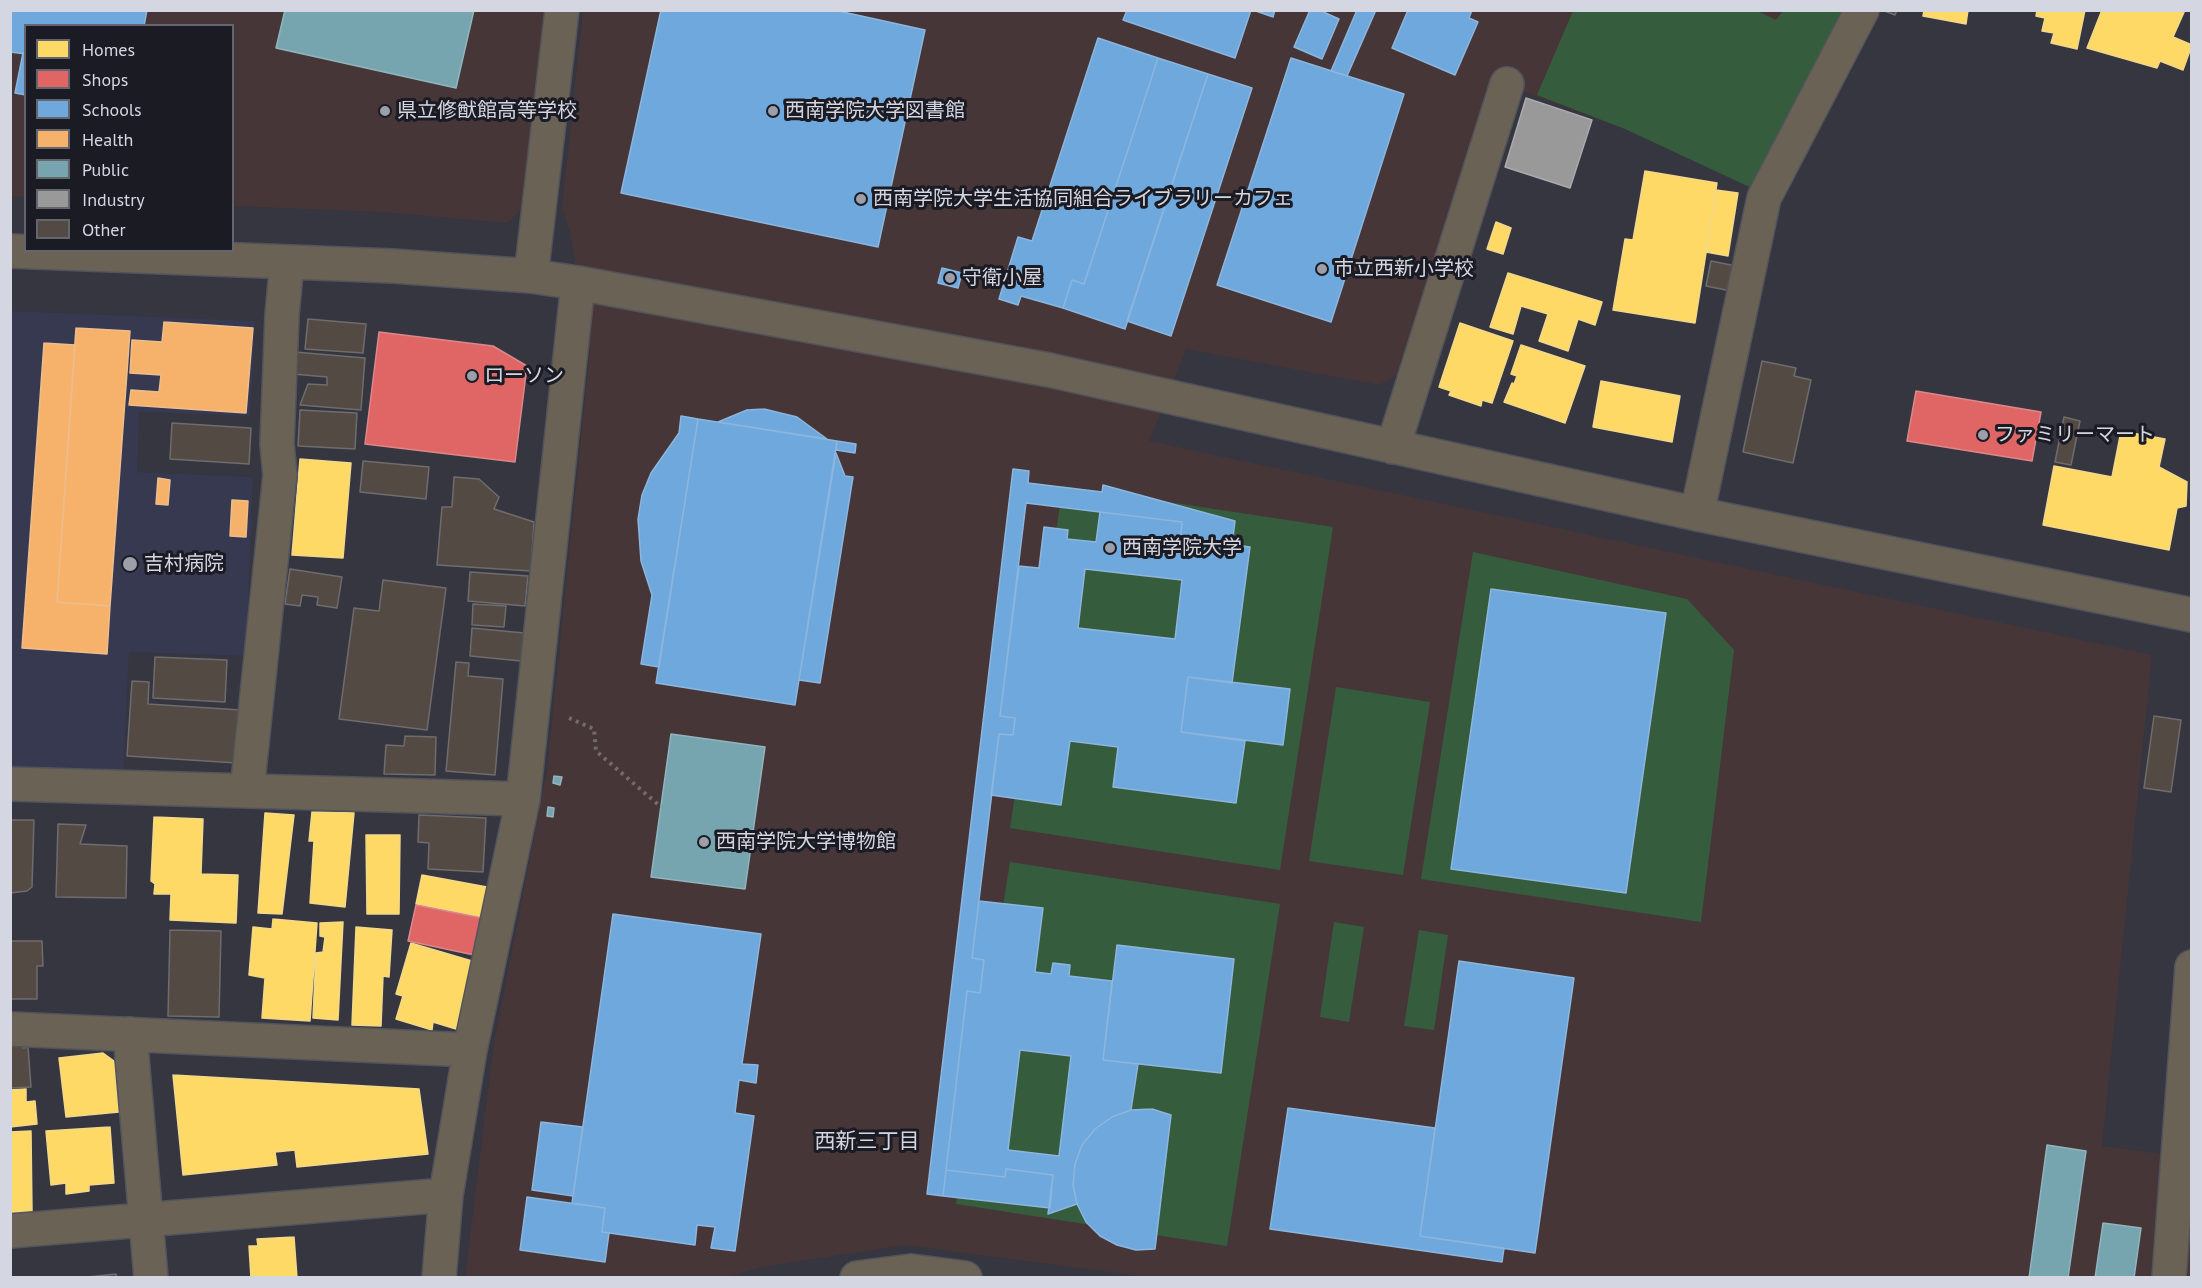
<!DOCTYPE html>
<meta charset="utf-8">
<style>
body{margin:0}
#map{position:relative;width:2202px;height:1288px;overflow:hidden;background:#353640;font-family:"PT Sans",sans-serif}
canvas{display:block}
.frame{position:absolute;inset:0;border:12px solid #d4d6e1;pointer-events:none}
.legend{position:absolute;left:24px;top:24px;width:210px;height:228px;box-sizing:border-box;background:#1a1b23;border:2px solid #64666f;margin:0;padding:8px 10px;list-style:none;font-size:18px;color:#d4d6e1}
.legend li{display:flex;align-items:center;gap:12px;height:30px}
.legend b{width:30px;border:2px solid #64666f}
</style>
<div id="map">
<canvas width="2202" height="1288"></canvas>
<div class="frame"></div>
<ul class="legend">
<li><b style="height:16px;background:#ffd966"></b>Homes</li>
<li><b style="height:16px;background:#e06666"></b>Shops</li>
<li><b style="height:16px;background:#6fa8dc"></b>Schools</li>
<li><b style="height:16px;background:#f6b26b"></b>Health</li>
<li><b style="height:16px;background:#76a5af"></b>Public</li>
<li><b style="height:16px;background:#999"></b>Industry</li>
<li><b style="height:16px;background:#544a44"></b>Other</li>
</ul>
</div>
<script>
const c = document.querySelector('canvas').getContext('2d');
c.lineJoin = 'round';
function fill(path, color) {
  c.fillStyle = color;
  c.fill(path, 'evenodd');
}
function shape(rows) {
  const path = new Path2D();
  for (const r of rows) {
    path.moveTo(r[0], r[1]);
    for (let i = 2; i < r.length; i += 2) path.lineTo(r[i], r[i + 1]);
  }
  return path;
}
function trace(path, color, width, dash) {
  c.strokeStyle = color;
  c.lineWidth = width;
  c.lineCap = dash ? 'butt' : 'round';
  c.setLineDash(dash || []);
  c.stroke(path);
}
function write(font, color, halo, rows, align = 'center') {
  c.font = font + ' "PT Sans","Noto Sans JP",sans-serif';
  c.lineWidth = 6;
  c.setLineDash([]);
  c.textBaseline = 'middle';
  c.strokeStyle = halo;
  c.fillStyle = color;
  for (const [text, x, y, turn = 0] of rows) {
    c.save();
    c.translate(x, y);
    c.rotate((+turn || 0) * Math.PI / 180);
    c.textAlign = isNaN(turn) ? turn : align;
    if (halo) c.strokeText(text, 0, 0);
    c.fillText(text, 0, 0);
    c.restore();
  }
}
fill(shape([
 [11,311,255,321,250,416,139,412,137,472,253,477,246,656,129,652,123,777,11,772]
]), '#36394f');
fill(shape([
 [11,11,549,11,528,204,507,223,383,212,233,206,232,26,26,26,25,197,11,196],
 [583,11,1845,11,1754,189,1625,129,1495,81,1396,376,1379,385,1186,349,1149,441,2152,655,2102,1146,2191,1158,2191,1277,1155,1278,904,1245,763,1267,726,1277,465,1278,494,1043,547,771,590,350,570,231,562,208]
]), '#473638');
fill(shape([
 [1755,10,1776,20,1783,11,1845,11,1754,189,1625,129,1537,95,1573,11],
 [1063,486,1333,527,1280,870,1010,828],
 [1473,552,1687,599,1734,650,1701,922,1421,879],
 [1336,687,1430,702,1403,875,1309,861],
 [1010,862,1280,904,1227,1246,956,1204],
 [1334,922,1364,927,1349,1022,1320,1017],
 [1419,930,1448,935,1434,1030,1404,1026]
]), '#355d3d');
const homes = shape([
 [1924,10,1968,10,1966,24,1923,16,1924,10],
 [2037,10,2085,10,2077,49,2051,43,2054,33,2042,31,2045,18,2036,16,2037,10],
 [2102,10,2185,10,2173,37,2192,45,2183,70,2160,61,2157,68,2087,48,2102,10],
 [1645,171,1717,183,1695,323,1613,310,1625,239,1633,240,1645,171],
 [1716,190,1738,193,1728,256,1706,252,1716,190],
 [1496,222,1511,228,1503,254,1487,249,1496,222],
 [1508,273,1602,302,1595,325,1578,319,1568,351,1539,341,1548,314,1521,306,1513,334,1490,327,1508,273],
 [1460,323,1513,341,1492,403,1482,400,1481,406,1449,395,1451,391,1439,387,1460,323],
 [1521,345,1585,366,1565,423,1504,402,1512,383,1514,384,1517,376,1511,374,1521,345],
 [1601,381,1680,396,1672,442,1593,427,1601,381],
 [2121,431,2165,439,2159,467,2187,482,2186,506,2177,508,2169,550,2043,525,2054,466,2112,477,2121,431],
 [300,459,351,463,343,558,292,555,300,459],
 [312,812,354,813,345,907,310,903,314,841,309,841,312,812],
 [265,813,294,815,282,914,258,913,265,813],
 [154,817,203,819,201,874,238,875,236,923,170,920,171,894,154,894,155,884,151,881,154,817],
 [366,835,400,835,399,914,367,914,366,835],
 [422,875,487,887,481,917,416,904,422,875],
 [273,919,317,923,310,1021,262,1018,265,978,249,975,253,927,272,929,273,919],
 [343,922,338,1020,313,1018,316,953,323,952,325,937,320,936,320,923,343,922],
 [356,927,392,930,389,977,383,976,381,1026,352,1025,356,927],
 [411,943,472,961,456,1029,433,1022,432,1030,396,1019,403,996,396,994,411,943],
 [103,1053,114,1061,119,1112,66,1117,59,1058,103,1053],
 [173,1075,419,1089,428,1154,297,1167,295,1150,275,1152,277,1165,183,1175,173,1075],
 [26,1089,26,1102,35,1101,37,1124,10,1127,10,1090,26,1089],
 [110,1127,114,1183,89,1185,89,1191,66,1194,66,1183,51,1185,46,1131,110,1127],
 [31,1131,32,1212,10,1213,10,1132,31,1131],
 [294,1237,297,1278,251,1278,249,1246,258,1246,257,1239,294,1237]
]);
fill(homes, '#ffd966');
trace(homes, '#f2d88b', 1.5);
const shops = shape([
 [379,332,493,346,527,366,515,462,365,444,379,332],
 [1916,391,2041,412,2032,461,1907,441,1916,391],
 [416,905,482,918,474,955,408,941,416,905]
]);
fill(shops, '#e06666');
trace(shops, '#dc888b', 1.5);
const schools = shape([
 [10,10,147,10,144,26,26,26,26,54,10,52,10,10],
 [661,10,834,10,925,30,878,247,621,193,661,10],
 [1127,10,1251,10,1235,58,1123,20,1127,10],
 [1253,10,1275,10,1273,17,1253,10],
 [1310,10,1319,10,1339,19,1322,59,1294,47,1310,10],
 [1357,10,1376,10,1347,76,1331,71,1357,10],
 [1408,10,1472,10,1469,18,1478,22,1455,75,1392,48,1408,10],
 [1098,38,1158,58,1084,284,1072,280,1063,308,1021,296,1018,305,999,299,1018,237,1032,241,1098,38],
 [23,53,26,54,26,95,15,93,23,53],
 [1158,58,1208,74,1125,329,1063,308,1072,280,1084,284,1158,58],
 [1291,58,1404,94,1331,322,1217,285,1291,58],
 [1208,74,1252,88,1171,336,1127,321,1208,74],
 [942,268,962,273,958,288,938,283,942,268],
 [764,409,797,417,827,439,718,422,747,410,764,409],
 [681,416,698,419,659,667,641,664,652,595,641,561,638,519,642,495,651,473,679,433,681,416],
 [698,419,837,441,795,705,656,683,698,419],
 [837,441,856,444,855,453,836,450,837,441],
 [836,453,845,476,853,477,820,683,799,680,836,453],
 [1013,469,1029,471,1028,483,1102,492,1103,485,1235,521,1232,545,1197,540,1196,546,1180,543,1182,522,1026,503,1000,716,1015,718,1013,735,999,734,972,958,984,960,980,993,967,991,943,1196,927,1194,1013,469],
 [1100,512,1182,522,1180,543,1196,546,1197,540,1250,547,1232,683,1188,677,1181,732,1245,741,1236,803,1113,787,1118,747,1070,741,1061,805,991,795,999,734,1013,735,1015,718,1000,716,1019,566,1039,568,1044,527,1068,530,1067,539,1096,542,1100,512],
 [1085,569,1182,580,1175,639,1078,628,1085,569],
 [1491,589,1666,613,1626,893,1451,869,1491,589],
 [1188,677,1290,689,1283,745,1181,732,1188,677],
 [979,901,1043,908,1035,972,1051,974,1053,963,1070,965,1069,976,1112,981,1103,1060,1138,1064,1131,1110,1112,1117,1095,1129,1082,1145,1075,1164,1073,1185,1077,1204,1048,1214,1053,1175,1006,1169,1005,1177,946,1170,967,991,980,993,984,960,972,958,979,901],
 [1020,1050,1071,1056,1059,1156,1008,1150,1020,1050],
 [613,914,761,934,742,1064,758,1065,756,1083,739,1080,735,1113,754,1116,735,1251,711,1248,715,1227,697,1225,695,1245,602,1232,605,1208,572,1203,613,914],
 [1117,945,1234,959,1221,1073,1103,1060,1117,945],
 [1459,961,1574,978,1535,1253,1420,1236,1459,961],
 [1288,1108,1435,1128,1420,1236,1504,1248,1502,1262,1270,1229,1288,1108],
 [1152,1109,1171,1115,1155,1249,1136,1250,1117,1245,1100,1236,1086,1222,1077,1204,1073,1185,1075,1164,1082,1145,1095,1129,1112,1117,1131,1110,1152,1109],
 [541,1122,583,1127,573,1196,532,1190,541,1122],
 [1006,1169,1053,1175,1050,1208,943,1196,946,1170,1005,1177,1006,1169],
 [527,1197,605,1208,602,1232,609,1233,605,1262,520,1250,527,1197]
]);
fill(schools, '#6fa8dc');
trace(schools, '#8db6de', 1.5);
const health = shape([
 [164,322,253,328,246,413,129,405,131,390,159,392,161,375,130,373,132,340,162,342,164,322],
 [76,328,130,331,110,606,57,602,76,328],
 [44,343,75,345,57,602,110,606,107,654,22,648,44,343],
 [158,478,170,480,168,505,156,504,158,478],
 [232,500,248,501,246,537,230,536,232,500]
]);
fill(health, '#f6b26b');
trace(health, '#ecbd8e', 1.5);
const public = shape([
 [285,10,474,10,456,88,276,48,285,10],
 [671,734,765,747,745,889,651,877,671,734],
 [554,776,562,777,560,785,553,783,554,776],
 [548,807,554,808,553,817,547,816,548,807],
 [2047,1145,2086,1151,2068,1278,2029,1278,2047,1145],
 [2103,1223,2141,1228,2134,1278,2095,1278,2103,1223]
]);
fill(public, '#76a5af');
trace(public, '#92b4be', 1.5);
const industry = shape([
 [1526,98,1592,120,1570,188,1505,167,1526,98]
]);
fill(industry, '#999');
trace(industry, '#ababaf', 1.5);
const building = shape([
 [1882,10,1897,10,1895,15,1882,10],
 [1711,261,1736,266,1731,291,1706,286,1711,261],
 [308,319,366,324,363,353,305,349,308,319],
 [295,352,365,358,361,410,300,405,308,384,327,385,327,377,293,374,295,352],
 [1762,361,1796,368,1794,376,1811,380,1793,463,1743,452,1762,361],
 [300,410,357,413,355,449,298,446,300,410],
 [2064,417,2080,421,2071,465,2055,462,2064,417],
 [172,423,251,428,249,464,170,459,172,423],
 [363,461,429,467,426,499,360,492,363,461],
 [454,477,479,479,499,497,494,509,534,522,531,571,437,565,442,507,452,507,454,477],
 [290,569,342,577,337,608,317,605,318,597,302,595,300,606,285,604,290,569],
 [470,572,528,576,525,606,468,601,470,572],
 [383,580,446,588,427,730,339,719,354,608,379,611,383,580],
 [473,604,506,606,504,627,472,625,473,604],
 [472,628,524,633,521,661,470,656,472,628],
 [155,657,227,660,225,702,153,698,155,657],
 [456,662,469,663,468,676,503,679,495,775,446,771,456,662],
 [132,681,149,682,148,704,241,710,237,763,127,756,132,681],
 [2154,716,2181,720,2171,792,2144,788,2154,716],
 [405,736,436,737,435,775,384,774,386,745,404,746,405,736],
 [419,815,486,818,483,872,428,869,429,843,418,842,419,815],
 [10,820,34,820,32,887,27,891,10,893,10,820],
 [58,824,86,825,80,844,127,846,126,898,56,897,58,824],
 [170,930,221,931,219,1017,168,1016,170,930],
 [10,941,42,941,43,966,37,966,37,999,10,999,10,941],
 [10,1042,23,1042,23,1048,28,1047,31,1087,10,1088,10,1042],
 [116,1274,117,1278,78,1278,116,1274]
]);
fill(building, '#544a44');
trace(building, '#6f6c6e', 1.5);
const minor = shape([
 [10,251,393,266,531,276,578,283,1049,370,1697,514,2192,615],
 [531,276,562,10],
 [1393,447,1507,84],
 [1697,514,1764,198,1862,10],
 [10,784,523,799],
 [247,791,280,475,277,444,282,315,287,262],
 [10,1029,470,1050],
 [130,1034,151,1278],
 [10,1231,446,1195],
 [439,1278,446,1195,470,1050,523,799,578,283],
 [857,1278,911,1271,965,1278],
 [2169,1278,2192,967]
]);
trace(minor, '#52545c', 36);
trace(shape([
 [569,718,594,729,596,751,661,807]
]), '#716c68', 4, [3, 4.5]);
trace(minor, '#6b6256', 33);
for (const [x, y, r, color] of [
 [385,111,6,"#9c9ea9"],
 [773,111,6,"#9c9ea9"],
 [861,199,6,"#9c9ea9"],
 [1322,269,6,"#9c9ea9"],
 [950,278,6,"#9c9ea9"],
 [472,376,6,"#9c9ea9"],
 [1983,435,6,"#9c9ea9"],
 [1110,548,6,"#9c9ea9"],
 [130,564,8,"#9c9ea9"],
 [704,842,6,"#9c9ea9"]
]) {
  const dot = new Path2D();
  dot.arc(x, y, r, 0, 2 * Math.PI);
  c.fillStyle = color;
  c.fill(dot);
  trace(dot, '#1a1b23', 2);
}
write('20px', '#d4d6e1', '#1a1b23', [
 ["県立修猷館高等学校",397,111],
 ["西南学院大学図書館",785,111],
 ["西南学院大学生活協同組合ライブラリーカフェ",873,199],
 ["市立西新小学校",1334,269],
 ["守衛小屋",962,278],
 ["ローソン",484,376],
 ["ファミリーマート",1995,435],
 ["西南学院大学",1122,548],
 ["吉村病院",144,564],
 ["西南学院大学博物館",716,842]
], 'left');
write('21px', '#d4d6e1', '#1a1b23', [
 ["西新三丁目",867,1142]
]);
</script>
